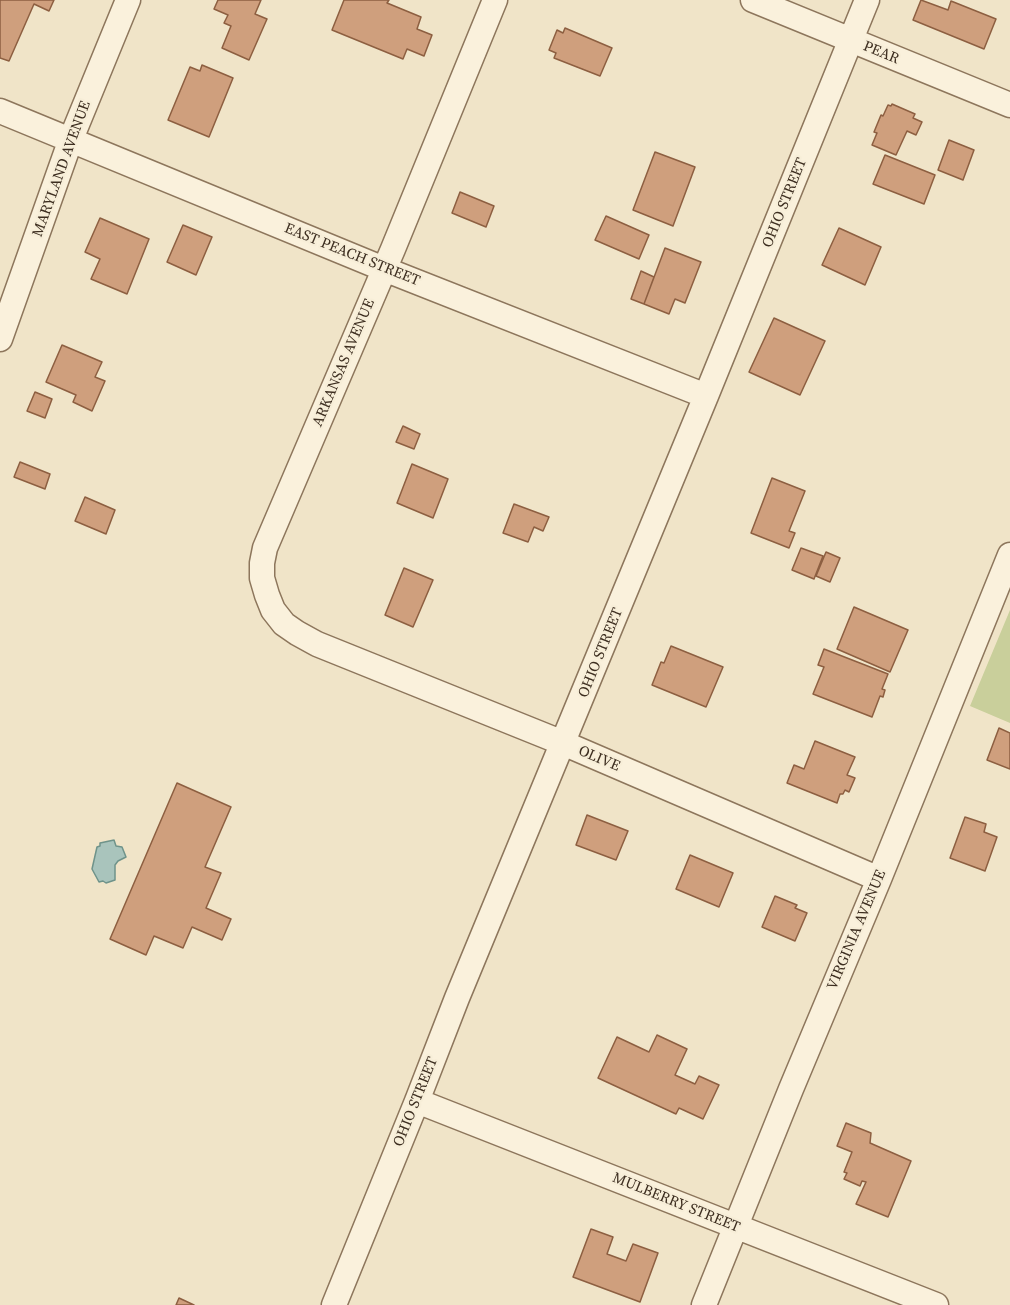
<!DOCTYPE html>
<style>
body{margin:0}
canvas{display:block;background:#f0e4c8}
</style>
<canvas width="1010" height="1305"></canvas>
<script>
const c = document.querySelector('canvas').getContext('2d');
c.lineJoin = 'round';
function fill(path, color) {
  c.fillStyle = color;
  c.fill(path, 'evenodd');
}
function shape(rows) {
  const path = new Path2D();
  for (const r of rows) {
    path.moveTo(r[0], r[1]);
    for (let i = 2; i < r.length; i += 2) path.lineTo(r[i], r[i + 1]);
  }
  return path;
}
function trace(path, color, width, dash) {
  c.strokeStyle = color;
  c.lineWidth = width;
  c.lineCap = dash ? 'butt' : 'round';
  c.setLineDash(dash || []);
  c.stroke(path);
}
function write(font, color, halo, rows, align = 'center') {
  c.font = font + ' "Source Serif 4",serif';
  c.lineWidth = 4.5;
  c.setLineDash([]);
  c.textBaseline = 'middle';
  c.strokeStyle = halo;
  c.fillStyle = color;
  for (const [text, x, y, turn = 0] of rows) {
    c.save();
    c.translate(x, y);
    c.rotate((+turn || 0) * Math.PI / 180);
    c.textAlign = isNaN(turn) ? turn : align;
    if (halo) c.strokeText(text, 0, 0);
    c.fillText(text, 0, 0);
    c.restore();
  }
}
fill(shape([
 [1010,610,1010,723,970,706]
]), '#c9cf9b');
const water = shape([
 [114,840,116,846,122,847,126,857,118,861,115,865,115,880,106,883,103,881,99,882,92,869,97,847,100,846,100,843,114,840]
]);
fill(water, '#a9c4bc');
trace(water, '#6f938a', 1.5);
const building = shape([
 [0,0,54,0,49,11,34,4,9,61,0,58,0,0],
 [218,0,261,0,255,14,267,19,249,60,222,48,231,26,224,23,228,15,214,9,218,0],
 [344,0,389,0,387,3,421,17,417,29,432,35,424,56,407,49,403,59,332,30,344,0],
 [921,0,948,10,951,1,996,19,984,49,913,20,921,0],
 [565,28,612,48,600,76,554,58,556,53,549,50,557,30,563,33,565,28],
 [202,65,233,78,209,137,168,120,190,67,200,71,202,65],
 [892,104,915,114,913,118,922,122,916,135,907,131,896,155,872,145,877,133,874,132,881,115,883,116,888,105,891,106,892,104],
 [949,140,974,150,963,180,938,170,949,140],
 [655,152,695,167,673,226,633,210,655,152],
 [885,155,935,175,924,204,873,184,885,155],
 [460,192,494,206,486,227,452,213,460,192],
 [606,216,649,235,639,259,595,240,606,216],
 [100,218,149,239,127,294,91,279,100,259,85,252,100,218],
 [183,225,212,237,196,275,167,262,183,225],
 [839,228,881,247,865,285,822,265,839,228],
 [665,248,701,262,685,303,675,299,669,314,644,304,665,248],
 [641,271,654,277,644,304,631,299,641,271],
 [774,318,825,341,800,395,749,372,774,318],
 [62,345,102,362,95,377,105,381,92,411,73,402,76,395,46,382,62,345],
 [35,392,52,399,45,418,27,411,35,392],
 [403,426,420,434,414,449,396,442,403,426],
 [20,462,50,474,45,489,14,477,20,462],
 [412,464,448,479,433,518,397,503,412,464],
 [772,478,805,491,789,531,795,533,789,548,751,533,772,478],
 [85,497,115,510,106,534,75,521,85,497],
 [514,504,549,517,543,531,534,527,528,542,503,533,514,504],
 [801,548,823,556,814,579,792,570,801,548],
 [826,552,840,558,830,582,816,576,826,552],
 [404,568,433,580,413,627,385,615,404,568],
 [854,607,908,630,890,672,837,649,854,607],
 [671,646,723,667,706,707,652,685,661,662,664,663,671,646],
 [824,649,888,674,882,689,885,690,883,697,880,696,872,717,813,694,824,667,818,665,824,649],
 [999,728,1010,733,1010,769,987,760,999,728],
 [815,741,855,757,847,775,855,778,849,792,845,790,843,794,840,794,837,803,787,783,794,765,804,769,815,741],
 [177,783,231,807,205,867,221,873,206,908,231,919,222,940,192,927,183,948,154,936,146,955,110,939,177,783],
 [587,815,628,831,616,860,576,845,587,815],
 [965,817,986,824,984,832,997,837,985,871,950,858,965,817],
 [690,855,733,873,719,907,676,889,690,855],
 [775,896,797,905,795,908,807,913,795,941,762,927,775,896],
 [657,1035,687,1049,675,1075,695,1084,699,1076,719,1085,703,1119,679,1108,676,1114,598,1078,617,1037,649,1052,657,1035],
 [846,1123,871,1133,870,1143,911,1161,888,1217,856,1204,866,1182,862,1181,860,1186,844,1179,847,1173,844,1172,852,1152,837,1146,846,1123],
 [591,1229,613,1237,607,1254,626,1261,633,1244,658,1253,640,1302,573,1277,591,1229],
 [179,1298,194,1305,176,1305,179,1298]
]);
fill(building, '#cf9f7d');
trace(building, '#8d5f41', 1.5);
const minor = shape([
 [495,0,393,249,265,548,262,563,262,578,267,595,273,610,284,624,297,633,317,644,563,743,879,879],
 [753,0,1010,105],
 [0,111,384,269,706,396],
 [0,339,71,139,128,0],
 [417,1101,936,1305],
 [334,1305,417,1101,457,998,706,396,867,0],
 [704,1305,791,1089,879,879,1010,555]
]);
trace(minor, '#8d765c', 27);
trace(minor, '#faf1dc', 24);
write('15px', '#3d2e20', '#f7eed8', [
 ["PEAR",881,53,22],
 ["MARYLAND AVENUE",62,169,-70],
 ["OHIO STREET",785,203,-68],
 ["EAST PEACH STREET",352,255,22],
 ["ARKANSAS AVENUE",344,363,-67],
 ["OHIO STREET",601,653,-68],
 ["OLIVE",599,759,23],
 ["VIRGINIA AVENUE",857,930,-67],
 ["OHIO STREET",416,1102,-68],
 ["MULBERRY STREET",676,1203,22]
]);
</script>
